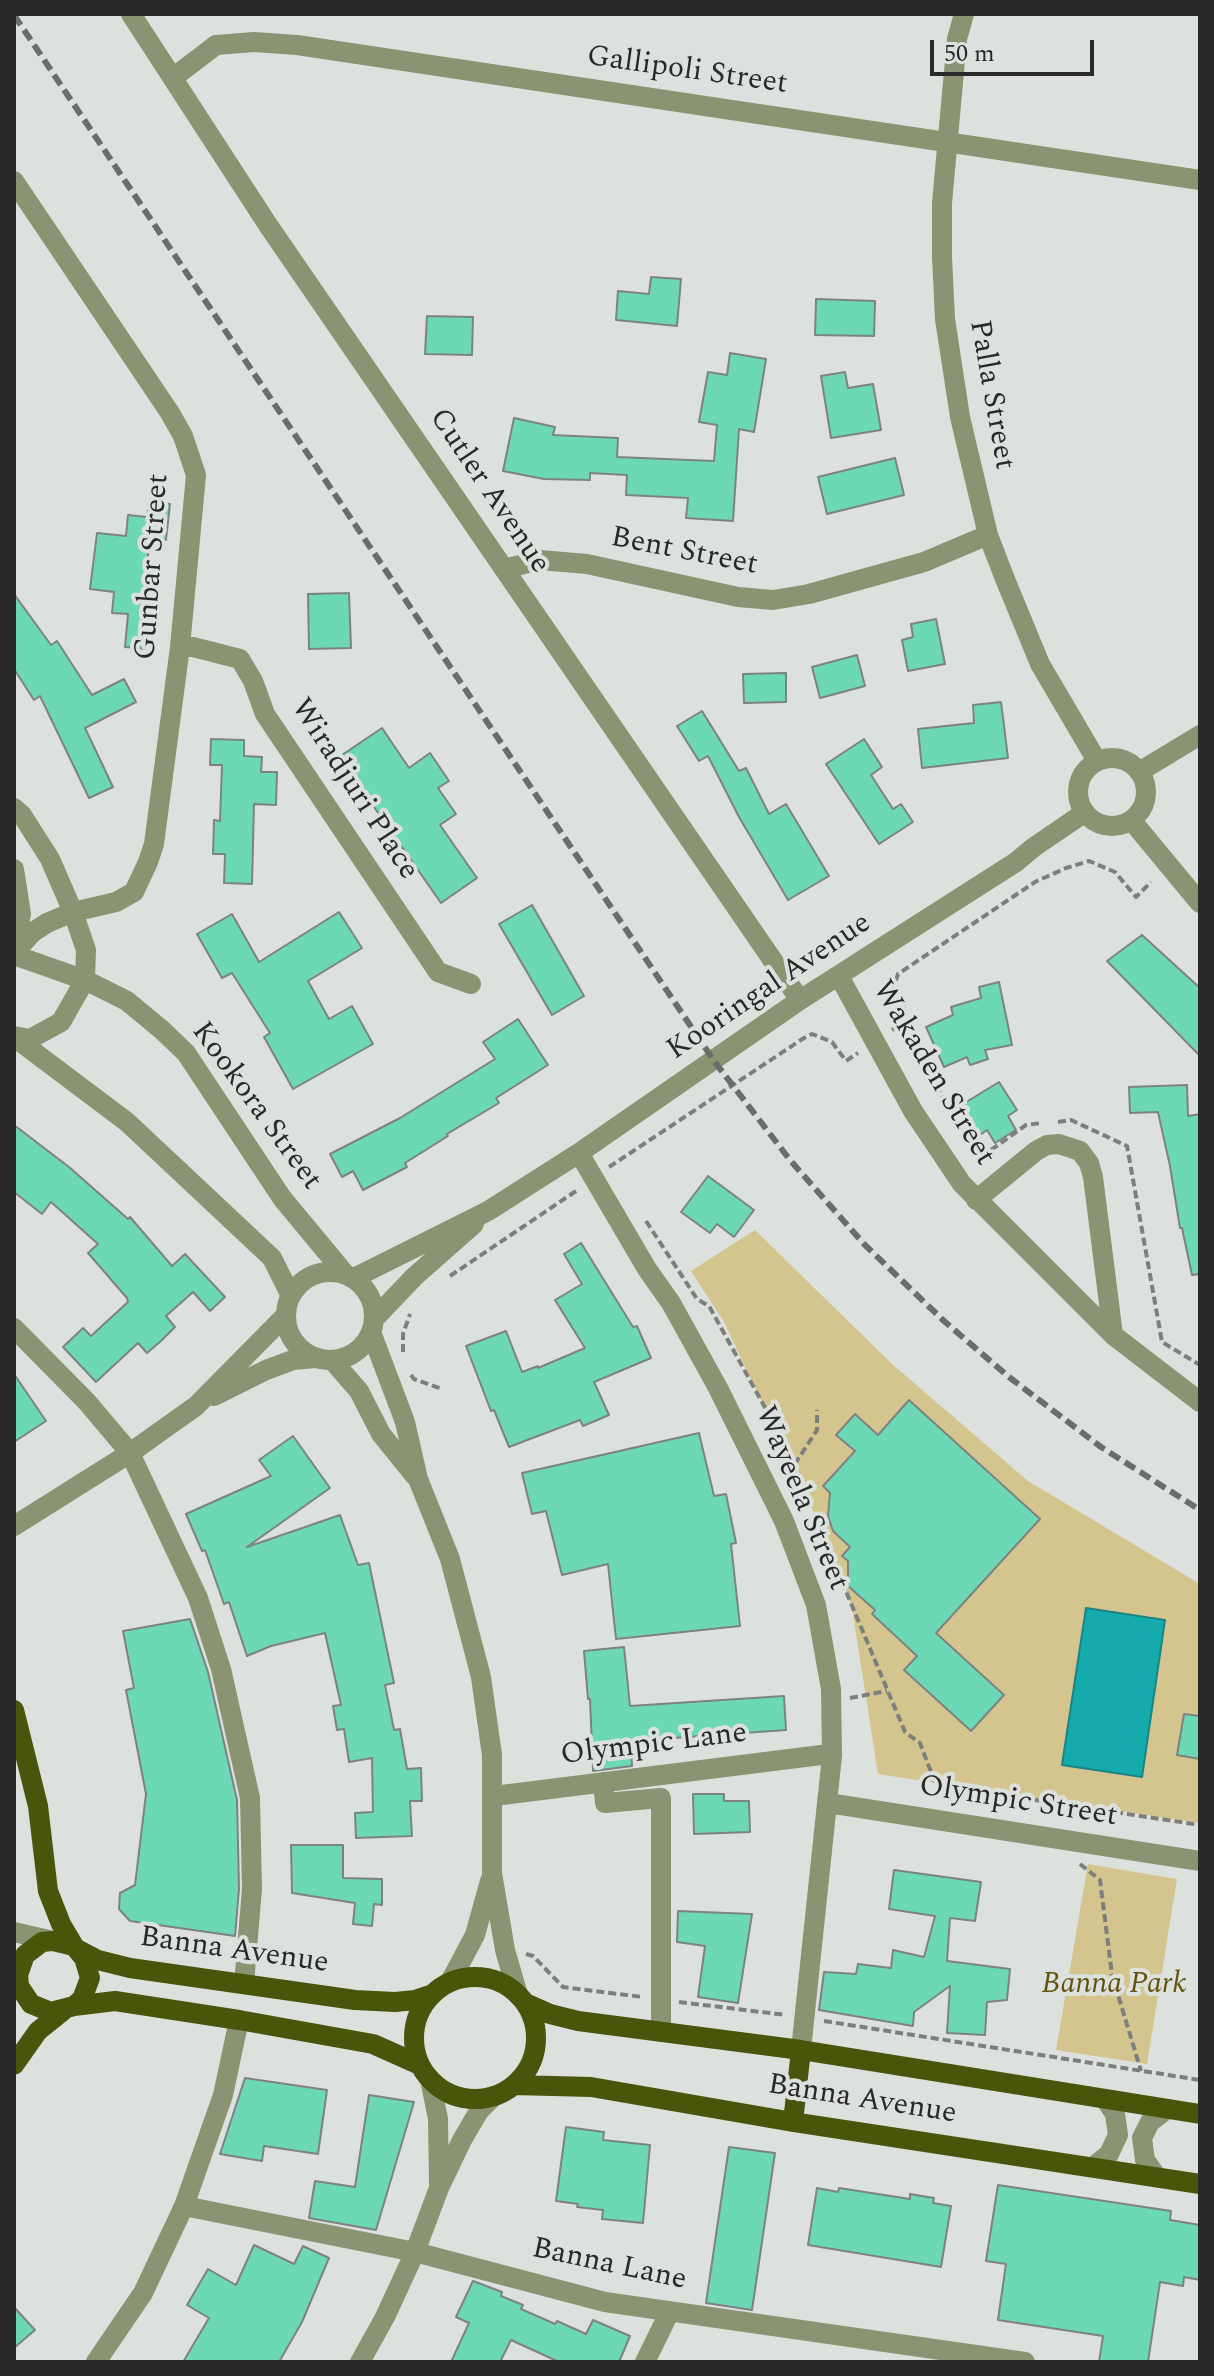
<!DOCTYPE html>
<style>
body{margin:0}
#map{position:relative;width:1214px;height:2376px;overflow:hidden;background:#dde1dd;font-family:Spectral,serif}
canvas{display:block}
.frame{position:absolute;inset:0;border:16px solid #282928;pointer-events:none}
.scale{position:absolute;left:930px;top:40px;width:164px;height:36px;box-sizing:border-box;border:4px solid #282928;border-top:0;padding-left:10px;font-size:24px;line-height:28px;white-space:nowrap;color:#282928;-webkit-text-stroke:6px #dde1dd;paint-order:stroke}
</style>
<div id="map">
<canvas width="1214" height="2376"></canvas>
<div class="frame"></div>
<div class="scale">50 m</div>
</div>
<script>
const c = document.querySelector('canvas').getContext('2d');
c.lineJoin = 'round';
function fill(path, color) {
  c.fillStyle = color;
  c.fill(path, 'evenodd');
}
function shape(rows) {
  const path = new Path2D();
  for (const r of rows) {
    if (r.length === 3) {
      path.moveTo(r[0] + r[2], r[1]);
      path.arc(r[0], r[1], r[2], 0, 2 * Math.PI);
      continue;
    }
    path.moveTo(r[0], r[1]);
    for (let i = 2; i < r.length; i += 2) path.lineTo(r[i], r[i + 1]);
  }
  return path;
}
function trace(path, color, width, dash) {
  c.strokeStyle = color;
  c.lineWidth = width;
  c.lineCap = dash ? 'butt' : 'round';
  c.setLineDash(dash || []);
  c.stroke(path);
}
function write(font, color, halo, rows, align = 'center') {
  c.font = font + ' Spectral,serif';
  c.lineWidth = 8;
  c.setLineDash([]);
  c.textBaseline = 'middle';
  c.strokeStyle = halo;
  c.fillStyle = color;
  for (const [text, x, y, turn = 0] of rows) {
    c.save();
    c.translate(x, y);
    c.rotate((+turn || 0) * Math.PI / 180);
    c.textAlign = isNaN(turn) ? turn : align;
    if (halo) c.strokeText(text, 0, 0);
    c.fillText(text, 0, 0);
    c.restore();
  }
}
fill(shape([
 [755,1230,892,1364,1028,1481,1200,1584,1200,1823,878,1774,852,1608,836,1559,724,1322,691,1271],
 [1088,1864,1177,1879,1147,2064,1056,2050]
]), '#d4c58e');
const water = shape([
 [1086,1608,1165,1620,1142,1777,1062,1765,1086,1608]
]);
fill(water, '#15abac');
trace(water, '#1b8484', 2);
const building = shape([
 [651,277,681,279,677,326,616,320,618,291,649,294,651,277],
 [816,299,875,301,874,336,815,335,816,299],
 [427,316,473,317,472,355,425,354,427,316],
 [730,353,766,359,754,432,739,429,733,521,686,518,688,498,626,495,627,475,590,473,590,480,544,479,503,471,514,418,555,427,553,435,618,438,617,457,714,461,717,425,699,422,708,372,727,375,730,353],
 [845,372,848,388,873,384,881,430,831,438,821,376,845,372],
 [895,458,904,495,827,514,818,477,895,458],
 [149,502,170,504,166,540,150,538,143,597,155,598,149,649,125,647,128,614,112,613,114,592,90,589,97,533,126,536,128,515,147,517,149,502],
 [349,593,351,648,309,649,308,594,349,593],
 [14,594,51,645,57,641,92,695,124,679,136,702,85,728,113,787,89,798,40,696,34,700,14,669,14,594],
 [936,619,945,664,908,671,902,640,913,637,911,624,936,619],
 [857,655,865,686,820,698,812,667,857,655],
 [786,673,786,702,744,703,743,674,786,673],
 [1001,702,1008,758,922,768,918,729,974,723,973,705,1001,702],
 [702,711,739,771,746,768,769,814,786,804,829,876,788,900,739,817,708,756,699,761,677,726,702,711],
 [382,728,409,768,430,753,449,781,438,788,456,814,440,825,477,878,441,903,339,757,382,728],
 [211,739,244,740,244,756,262,757,261,772,277,772,276,805,254,804,252,884,224,883,225,854,213,854,214,820,220,821,222,765,210,765,211,739],
 [864,739,882,767,871,775,893,809,901,804,913,822,879,844,826,764,864,739],
 [532,905,584,996,552,1015,499,924,532,905],
 [339,912,362,948,308,981,329,1019,352,1006,373,1044,293,1089,264,1037,270,1033,232,973,222,978,197,934,232,914,259,962,339,912],
 [1142,935,1200,988,1200,1056,1107,961,1142,935],
 [999,982,1012,1045,985,1050,988,1059,970,1065,967,1057,944,1067,926,1027,953,1015,951,1007,981,998,979,987,999,982],
 [518,1019,548,1065,496,1098,499,1103,447,1134,448,1136,405,1163,407,1167,363,1190,353,1171,342,1177,330,1154,400,1118,495,1059,483,1042,518,1019],
 [999,1082,1017,1110,1008,1116,1016,1130,995,1143,987,1130,977,1137,958,1107,999,1082],
 [1187,1085,1188,1116,1200,1114,1200,1274,1192,1275,1182,1228,1180,1228,1170,1166,1158,1112,1130,1113,1129,1087,1187,1085],
 [14,1125,69,1167,128,1219,130,1217,172,1266,185,1254,225,1297,210,1311,193,1292,166,1316,175,1327,161,1341,147,1353,138,1343,96,1382,63,1347,83,1328,91,1336,128,1302,127,1298,88,1253,98,1244,51,1202,42,1214,14,1192,14,1125],
 [708,1176,754,1210,734,1237,717,1224,710,1233,681,1212,708,1176],
 [581,1243,633,1327,637,1326,651,1358,594,1382,609,1415,583,1426,580,1420,509,1447,494,1410,491,1411,466,1346,506,1331,522,1372,538,1366,538,1368,585,1348,555,1300,582,1284,564,1254,581,1243],
 [14,1374,46,1421,14,1442,14,1374],
 [909,1400,1040,1519,936,1633,1004,1695,971,1731,904,1670,917,1656,872,1614,875,1610,848,1586,848,1561,842,1556,850,1547,833,1531,828,1516,830,1493,823,1486,855,1451,836,1435,855,1414,878,1435,909,1400],
 [699,1433,714,1496,726,1494,736,1543,731,1544,740,1626,616,1639,608,1564,562,1575,546,1511,532,1514,522,1473,699,1433],
 [293,1436,330,1488,247,1547,340,1515,358,1565,369,1563,394,1683,385,1685,394,1730,400,1729,407,1769,421,1768,422,1801,410,1801,412,1836,356,1838,355,1813,373,1812,372,1758,349,1762,344,1729,337,1730,333,1706,341,1705,325,1633,271,1646,247,1656,229,1602,224,1604,205,1550,202,1551,186,1514,271,1476,259,1460,293,1436],
 [190,1619,208,1672,237,1800,239,1889,235,1936,130,1921,119,1909,120,1893,135,1885,146,1794,126,1690,134,1688,123,1631,190,1619],
 [624,1647,630,1706,784,1696,786,1730,631,1741,632,1766,593,1771,590,1699,588,1699,584,1651,624,1647],
 [1184,1714,1200,1716,1200,1759,1177,1755,1184,1714],
 [693,1794,724,1794,724,1801,749,1801,750,1832,694,1834,693,1794],
 [291,1845,343,1845,343,1878,382,1879,382,1905,374,1904,372,1926,353,1924,355,1903,292,1893,291,1845],
 [894,1870,981,1882,975,1921,950,1918,947,1961,1010,1969,1007,2000,987,2002,985,2035,947,2033,950,1986,914,2012,913,2026,819,2010,824,1972,856,1974,858,1964,891,1968,893,1950,924,1957,935,1916,889,1909,894,1870],
 [678,1911,752,1914,738,2003,698,1997,705,1946,677,1942,678,1911],
 [245,2078,327,2090,318,2154,264,2146,262,2161,220,2154,245,2078],
 [369,2095,414,2102,376,2230,309,2218,315,2181,355,2187,369,2095],
 [566,2127,604,2132,603,2140,650,2145,643,2223,602,2219,603,2210,577,2207,578,2204,556,2201,566,2127],
 [729,2147,775,2153,752,2310,706,2303,729,2147],
 [998,2185,1171,2211,1170,2220,1200,2225,1200,2280,1184,2277,1183,2286,1160,2282,1148,2362,1099,2362,1103,2336,998,2320,1006,2264,986,2261,998,2185],
 [817,2188,838,2192,839,2188,910,2199,910,2194,934,2198,933,2203,951,2206,941,2267,808,2245,817,2188],
 [254,2245,294,2264,303,2246,329,2258,302,2322,279,2362,183,2362,209,2318,187,2305,208,2269,236,2285,254,2245],
 [473,2281,502,2292,501,2296,523,2305,521,2309,555,2324,557,2321,586,2334,593,2320,630,2336,619,2362,559,2362,511,2340,500,2362,451,2362,469,2323,456,2317,473,2281],
 [14,2307,35,2330,14,2348,14,2307]
]);
fill(building, '#6cd8b6');
trace(building, '#7d8381', 2);
trace(shape([
 [908,1019,942,1097,978,1155,984,1155,1026,1125,1042,1123],
 [892,1030,908,1019,895,983,898,974,1035,882,1066,868,1089,861,1115,872,1136,897,1151,882],
 [1058,1122,1071,1120,1127,1146,1162,1342,1200,1365],
 [609,1167,804,1038,812,1034,832,1042,846,1061,858,1053],
 [646,1221,697,1299,709,1306,795,1462],
 [450,1276,579,1189],
 [403,1352,403,1334,410,1314],
 [411,1375,414,1379,442,1389],
 [803,1508,789,1473,817,1430,817,1410],
 [816,1542,832,1558,905,1732,920,1743,936,1785,1200,1825],
 [850,1698,887,1691],
 [1080,1864,1100,1880,1112,1975,1141,2071],
 [526,1954,533,1956,563,1987,643,1997],
 [679,2002,786,2015],
 [824,2021,1200,2080]
]), '#7d7f7d', 4, [8, 4]);
trace(shape([
 [131,14,268,225,800,1000],
 [964,14,957,39,942,203,942,257,945,319,960,417,988,535,1005,579,1040,664,1097,761],
 [174,77,216,45,254,42,297,45,1200,180],
 [14,181,170,413,183,436,196,475,180,647,154,844,148,862,134,892,116,902,73,912,47,923,33,932,14,953],
 [504,569,540,560,587,564,738,597,773,600,809,594,924,562,988,535],
 [180,647,193,647,240,659,253,681,265,714,438,972,471,984],
 [1112,792,34],
 [1139,772,1200,735],
 [14,808,22,815,50,859,73,912,86,950,85,980,61,1022,30,1039,14,1036],
 [1132,821,1200,903],
 [14,869,21,914,14,949],
 [14,955,85,980,127,1001,162,1030,186,1053,282,1198,345,1274],
 [839,976,913,1111,962,1184,1113,1335,1200,1402],
 [14,1037,127,1122,272,1258,290,1294],
 [579,1153,647,1269,671,1303,718,1388,784,1521,816,1605,831,1689,832,1756,801,2050],
 [976,1200,1036,1151,1047,1145,1059,1144,1080,1151,1089,1163,1093,1177,1113,1335],
 [330,1316,44],
 [354,1278,488,1211,579,1153,800,1000,1016,862,1034,847,1084,813],
 [374,1319,414,1277,474,1224],
 [14,1328,87,1402,130,1453,198,1598,221,1669,250,1798,252,1889,244,1984],
 [371,1332,405,1422,418,1479,450,1559,481,1677,492,1755,492,1873,505,1950,518,1995],
 [332,1360,359,1391,381,1434,415,1476],
 [214,1396,266,1370,293,1360,316,1358],
 [14,1526,130,1453,196,1406,285,1316],
 [603,1782,605,1803,661,1798,661,2032],
 [494,1796,821,1755],
 [828,1803,1200,1861],
 [14,1932,53,1941],
 [450,1982,475,1935,490,1881],
 [430,2079,438,2119,439,2184],
 [1093,2167,1109,2154,1118,2135,1115,2114,1105,2099],
 [1157,2177,1145,2160,1142,2138,1150,2122,1167,2109],
 [184,2206,415,2252,605,2302,1025,2362],
 [96,2362,143,2293,184,2206,223,2095,239,2020],
 [360,2362,385,2317,415,2252,439,2188,462,2140,479,2111,494,2096],
 [645,2362,670,2311]
]), '#8b9472', 20);
trace(shape([
 [14,1710,38,1806,48,1891,61,1924,74,1946,84,1958,90,1978,82,1999,74,2006,51,2012,31,2004,19,1986,18,1975,25,1955,42,1942,53,1941,74,1946],
 [77,1949,98,1960,130,1968,355,2000,395,2002,415,2000,433,1994],
 [475,2038,61],
 [525,2003,550,2014,578,2021,801,2050,1200,2114],
 [74,2006,115,2001,239,2020,373,2044,420,2065],
 [14,2065,38,2031,63,2011],
 [514,2085,591,2087,793,2122,1200,2184],
 [793,2122,801,2050]
]), '#48550a', 20);
trace(shape([
 [14,15,714,1061,790,1160,865,1245,944,1321,1009,1377,1101,1447,1200,1510]
]), '#6b6d6b', 6, [12, 6]);
write('30px', '#282928', '#dde1dd', [
 ["Gallipoli Street",687,72,8],
 ["Palla Street",990,395,80],
 ["Cutler Avenue",488,492,56],
 ["Bent Street",684,553,11],
 ["Gunbar Street",154,567,-86],
 ["Wiradjuri Place",353,790,57],
 ["Kooringal Avenue",770,988,-34],
 ["Wakaden Street",932,1074,59],
 ["Kookora Street",255,1107,54],
 ["Wayeela Street",800,1499,67],
 ["Olympic Lane",654,1746,-7],
 ["Olympic Street",1018,1803,9],
 ["Banna Avenue",234,1952,8],
 ["Banna Avenue",862,2101,9],
 ["Banna Lane",609,2266,12]
]);
write('italic 30px', '#63530e', '#dde1dd', [
 ["Banna Park",1114,1986]
]);
</script>
